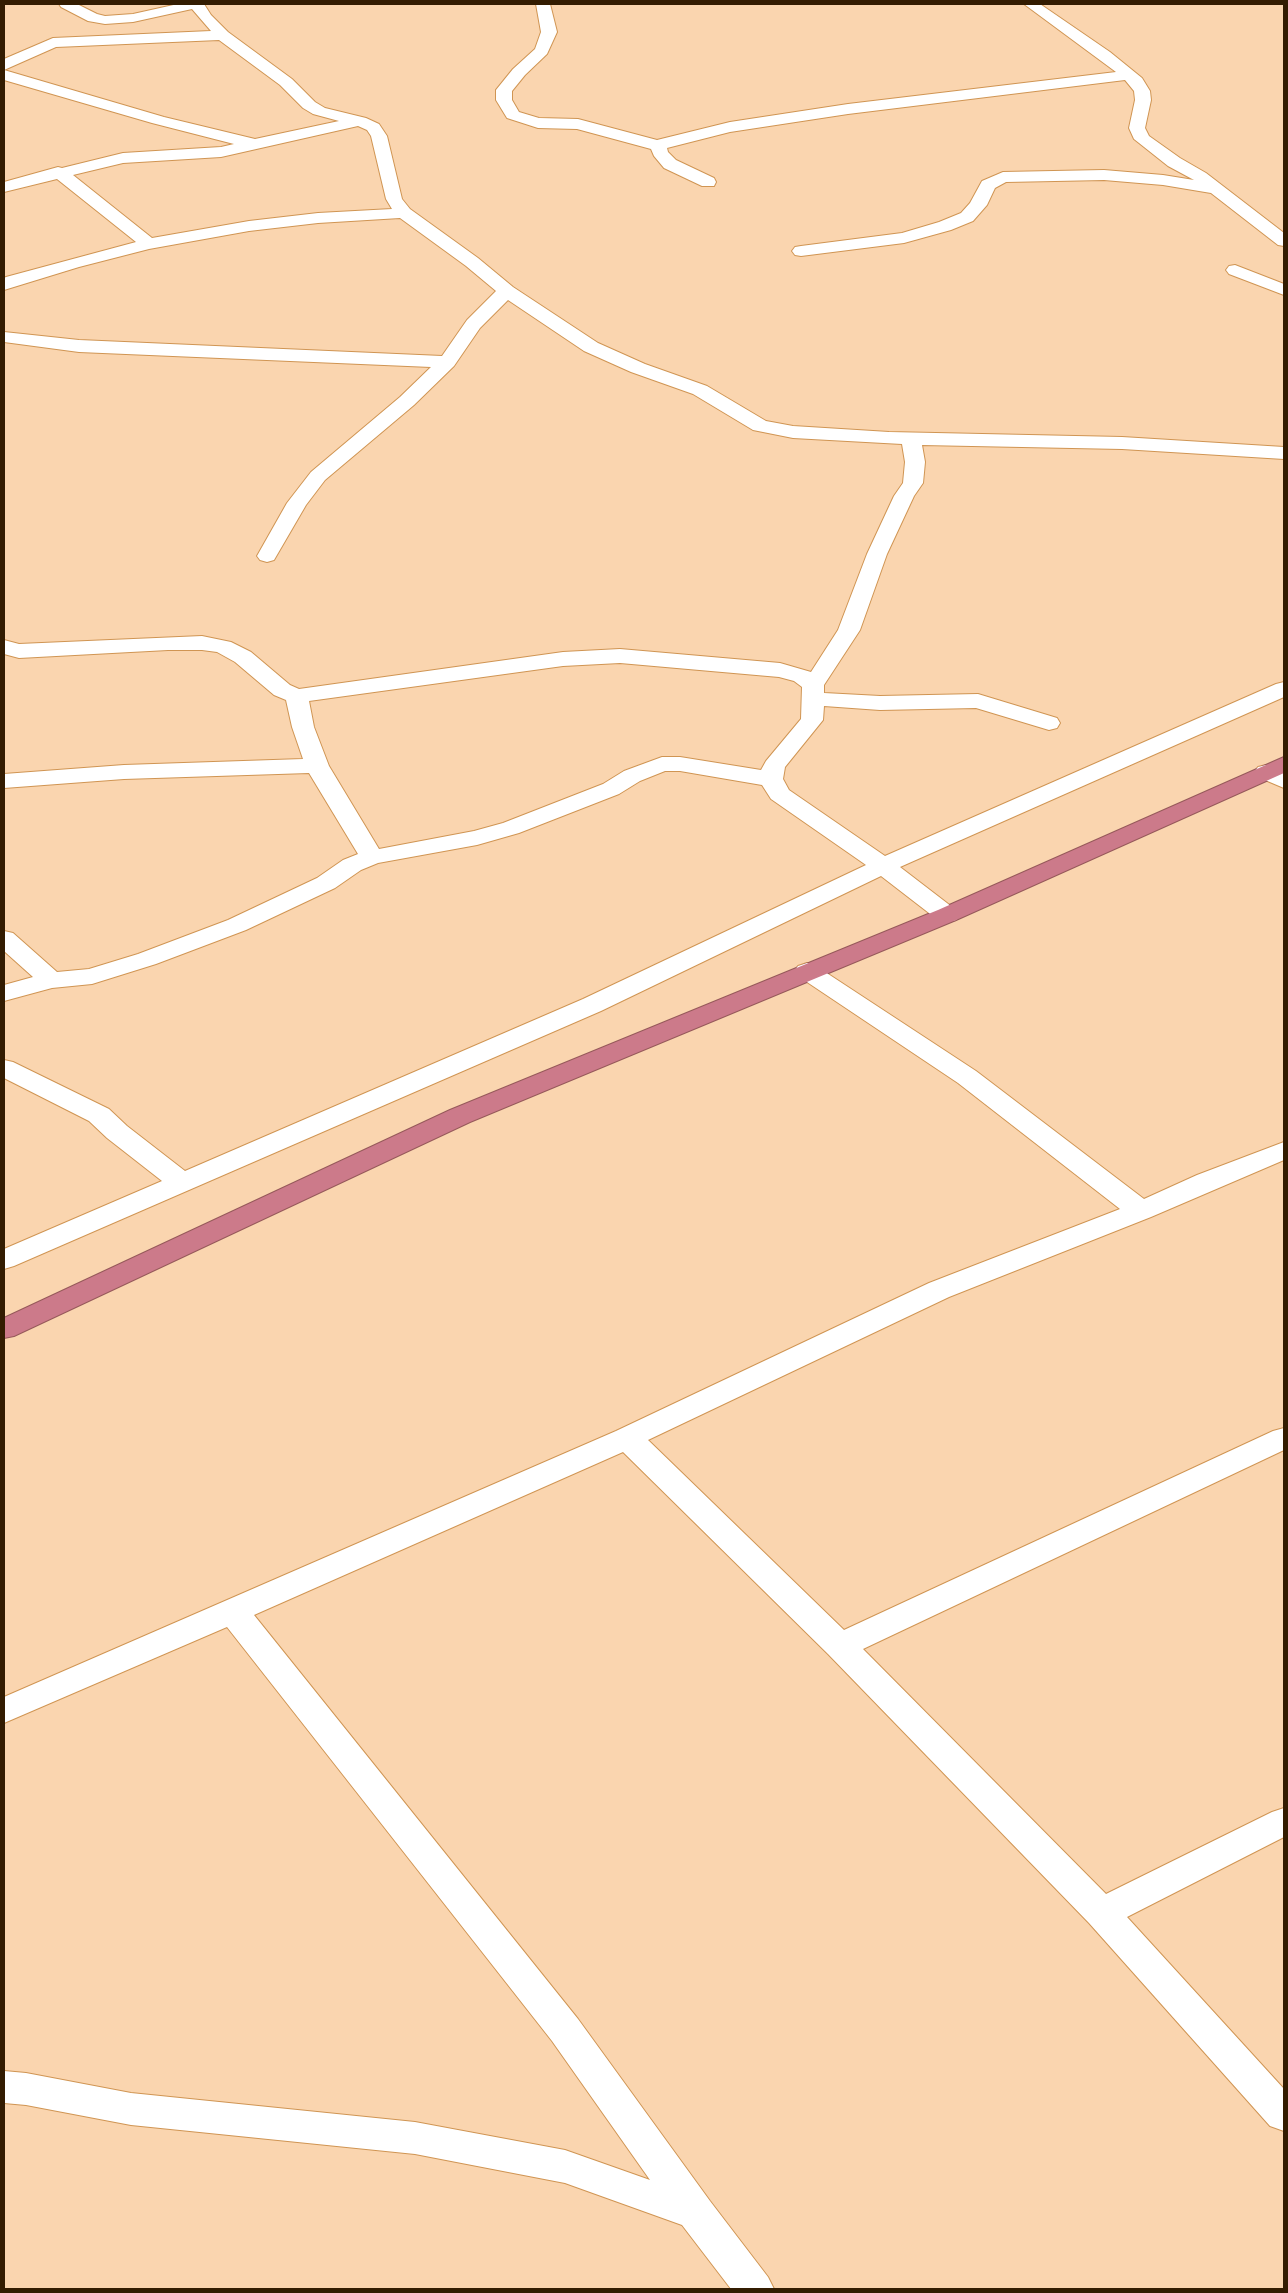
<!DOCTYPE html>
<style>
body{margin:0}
#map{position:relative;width:1288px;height:2293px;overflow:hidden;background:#fad5af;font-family:Figtree,sans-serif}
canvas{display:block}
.frame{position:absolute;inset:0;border:5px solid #331c01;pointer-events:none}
</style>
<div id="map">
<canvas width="1288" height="2293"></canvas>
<div class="frame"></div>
</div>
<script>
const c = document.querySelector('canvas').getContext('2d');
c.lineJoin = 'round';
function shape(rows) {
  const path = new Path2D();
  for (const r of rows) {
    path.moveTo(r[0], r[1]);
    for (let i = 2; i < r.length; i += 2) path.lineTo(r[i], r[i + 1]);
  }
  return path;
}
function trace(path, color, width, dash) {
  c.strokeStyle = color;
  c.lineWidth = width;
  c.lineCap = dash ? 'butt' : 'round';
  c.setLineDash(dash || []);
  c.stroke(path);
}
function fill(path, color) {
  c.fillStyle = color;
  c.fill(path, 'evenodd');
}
const street = shape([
 [59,4,77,4,97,14,105,16,133,14,178,4,204,4,211,15,228,32,292,79,315,102,325,108,366,118,379,124,387,136,402,199,410,209,478,258,513,287,598,343,645,364,707,386,766,421,793,426,889,432,1122,437,1284,447,1284,459,1122,449,922,445,925,462,923,483,914,496,887,554,860,630,824,685,824,693,880,696,978,694,1057,718,1060,723,1057,728,1049,730,976,708,880,710,824,706,823,720,785,767,783,779,789,790,885,856,1276,684,1284,682,1284,697,900,867,956,910,959,915,956,920,947,922,938,920,881,876,601,1011,14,1266,4,1269,4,1249,162,1181,107,1138,89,1121,4,1078,4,1060,13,1062,109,1109,127,1126,185,1171,583,999,866,865,771,799,762,785,680,771,665,771,640,781,619,794,519,833,477,845,378,863,361,870,335,888,246,930,156,964,92,984,52,988,4,1001,4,985,33,977,4,951,4,931,13,933,57,972,89,969,138,954,228,920,317,878,343,860,358,854,309,773,124,779,4,788,4,774,124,765,303,759,292,727,286,700,274,695,235,662,217,652,202,650,168,650,19,658,4,654,4,640,19,644,202,636,231,642,251,652,290,685,299,689,563,652,620,649,780,663,811,672,838,630,867,554,894,496,903,483,905,462,902,444,793,438,753,430,693,394,631,372,584,351,508,300,480,328,454,366,414,405,325,480,306,505,274,560,267,562,260,560,257,556,287,503,311,472,400,397,431,367,79,352,4,342,4,332,79,340,442,356,467,320,496,291,466,266,400,218,318,223,249,231,149,249,79,267,4,290,4,278,6,277,136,242,57,179,4,192,4,182,58,167,62,168,123,153,221,147,234,144,152,123,4,80,4,70,164,117,255,139,339,121,313,114,303,108,280,85,219,40,56,47,4,70,4,59,53,38,211,31,192,9,133,22,105,24,88,21,61,7,59,4],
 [358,126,367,130,371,136,386,199,392,209,318,213,249,221,152,238,73,175,123,163,221,157,358,126],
 [620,663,779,677,794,681,802,687,801,719,766,761,761,770,680,757,662,757,624,771,603,784,503,823,474,831,379,849,329,766,314,727,309,701,563,666,620,663],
 [536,4,550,4,557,32,547,54,525,75,512,91,512,100,519,112,539,118,578,119,657,140,730,122,848,104,1116,72,1024,4,1040,4,1110,52,1142,78,1150,91,1151,100,1145,128,1149,136,1180,158,1206,173,1284,233,1284,246,1278,245,1211,193,1163,185,1104,180,1006,182,995,188,987,205,973,221,951,230,904,243,801,256,795,255,792,251,795,247,801,246,902,233,939,222,961,213,970,203,982,181,1003,172,1104,170,1163,175,1194,180,1168,166,1134,139,1129,128,1135,100,1134,91,1125,80,848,114,730,132,667,148,668,152,676,160,714,178,716,182,714,186,702,186,664,168,654,156,651,149,577,129,538,128,507,118,496,100,496,90,513,69,535,49,541,32,536,4],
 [1235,265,1284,284,1284,295,1229,274,1226,270,1229,266,1235,265],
 [1266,765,1284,772,1284,788,1258,777,1254,772,1258,767,1266,765],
 [807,963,816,966,976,1071,1144,1199,1197,1175,1284,1142,1284,1160,1151,1217,949,1297,648,1440,844,1630,1273,1431,1284,1428,1284,1450,863,1649,1106,1894,1272,1812,1284,1808,1284,1837,1127,1917,1284,2089,1284,2131,1270,2126,1089,1923,828,1654,623,1452,254,1615,578,2019,710,2201,768,2277,774,2289,731,2289,682,2225,565,2183,415,2154,131,2125,26,2105,4,2103,4,2071,26,2073,131,2093,415,2122,565,2150,650,2180,552,2041,227,1627,4,1723,4,1697,616,1431,929,1283,1120,1209,958,1083,798,976,794,971,798,966,807,963]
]);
const highway = shape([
 [1284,757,1284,773,956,920,470,1122,14,1336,4,1338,4,1318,450,1110,938,910,1284,757]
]);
trace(street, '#d09553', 2);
trace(highway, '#96595a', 2);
fill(street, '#fff');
fill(highway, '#cc7a8a');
</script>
